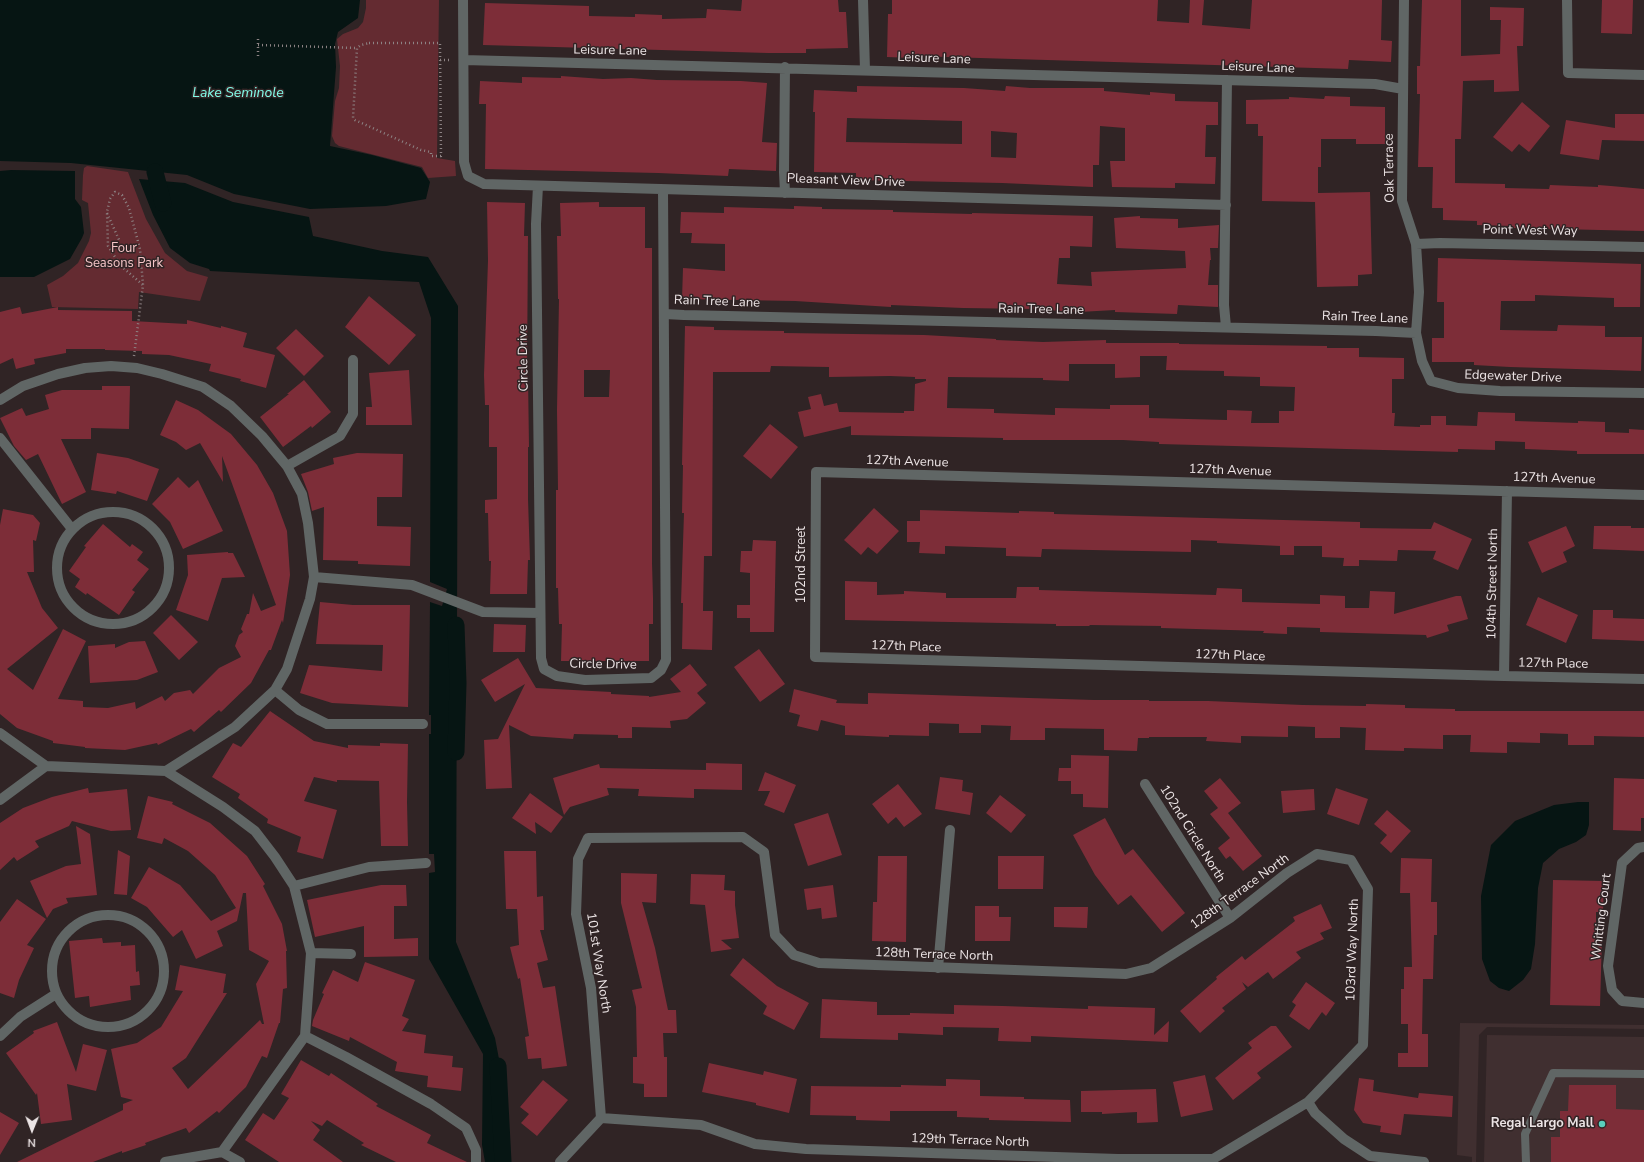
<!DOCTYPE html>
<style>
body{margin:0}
#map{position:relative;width:1644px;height:1162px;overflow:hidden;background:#302425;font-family:"Nunito Sans",sans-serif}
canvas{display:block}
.north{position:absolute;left:12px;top:1110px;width:40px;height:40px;-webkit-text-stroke:3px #302425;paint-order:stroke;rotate:181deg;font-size:11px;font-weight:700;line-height:16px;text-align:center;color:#ece4e5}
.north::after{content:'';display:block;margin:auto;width:14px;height:18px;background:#ece4e5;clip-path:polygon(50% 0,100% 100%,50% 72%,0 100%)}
</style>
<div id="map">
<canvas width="1644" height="1162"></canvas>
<div class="north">N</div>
</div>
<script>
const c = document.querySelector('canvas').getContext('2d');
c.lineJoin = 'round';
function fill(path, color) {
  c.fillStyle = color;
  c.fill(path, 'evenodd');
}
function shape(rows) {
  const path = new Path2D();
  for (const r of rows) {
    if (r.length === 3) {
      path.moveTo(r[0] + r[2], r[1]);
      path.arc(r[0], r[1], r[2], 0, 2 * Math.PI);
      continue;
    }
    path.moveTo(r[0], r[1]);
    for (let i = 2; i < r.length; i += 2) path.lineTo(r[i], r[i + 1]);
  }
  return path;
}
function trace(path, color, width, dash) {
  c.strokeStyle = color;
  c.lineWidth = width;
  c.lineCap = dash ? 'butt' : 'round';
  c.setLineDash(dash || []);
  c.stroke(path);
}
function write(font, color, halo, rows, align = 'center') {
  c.font = font + ' "Nunito Sans",sans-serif';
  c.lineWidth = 3;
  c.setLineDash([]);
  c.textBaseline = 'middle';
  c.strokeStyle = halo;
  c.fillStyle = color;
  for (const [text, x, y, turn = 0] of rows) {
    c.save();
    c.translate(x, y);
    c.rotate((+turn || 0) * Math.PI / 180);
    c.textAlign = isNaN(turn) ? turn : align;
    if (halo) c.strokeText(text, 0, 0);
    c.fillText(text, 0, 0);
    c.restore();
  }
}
fill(shape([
 [1460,1023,1644,1025,1644,1029,1487,1027,1479,1035,1476,1162,1472,1162,1472,1157,1457,1155],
 [1487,1035,1644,1037,1644,1162,1484,1162]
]), '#402f30');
fill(shape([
 [366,0,439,0,437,158,455,161,456,176,428,178,422,167,339,146,335,143,332,136,335,101,339,88,340,66,337,39,343,34,358,28,363,22,366,8],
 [87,166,128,172,146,219,165,253,187,271,208,277,200,301,139,292,138,309,52,307,47,285,63,276,78,263,89,241,91,233,88,203,82,200,83,175,84,168]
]), '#642b31');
fill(shape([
 [0,0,360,0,358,18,338,32,335,44,336,67,330,146,372,155,421,168,430,182,426,199,386,206,310,209,234,194,187,175,71,163,0,161],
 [11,170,75,171,75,199,81,207,84,233,82,238,70,259,34,277,0,277,0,171],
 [139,179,185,183,233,202,309,217,313,236,382,251,428,257,458,306,456,942,495,1038,499,1059,499,1146,502,1153,511,1162,485,1162,482,1145,483,1054,429,959,429,873,435,872,434,854,429,854,429,734,431,734,431,715,429,715,430,602,442,606,447,589,430,582,431,318,419,282,210,271,209,269,190,263,170,248,153,215],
 [1578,802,1589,802,1589,825,1586,835,1576,842,1559,849,1543,863,1538,888,1535,944,1531,969,1523,980,1509,991,1499,988,1490,981,1482,959,1481,896,1491,845,1515,821,1554,805]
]), '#061513');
trace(shape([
 [155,172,163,203],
 [456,752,458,683,456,625],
 [498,1066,503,1162]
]), '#061513', 17);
fill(shape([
 [742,0,838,0,839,12,846,12,848,48,806,49,806,53,768,53,483,45,485,3,589,6,589,16,635,17,635,14,662,15,662,19,706,18,707,9,741,11],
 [892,0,1158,0,1157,21,1189,23,1190,0,1204,0,1202,25,1250,29,1252,0,1382,0,1381,40,1392,41,1391,62,1349,60,1348,69,913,56,913,58,887,57,888,14,892,14],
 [1422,0,1461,0,1461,56,1500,54,1501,20,1490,20,1490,7,1524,8,1523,46,1517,46,1519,91,1494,92,1494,80,1463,81,1461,139,1455,139,1455,183,1505,184,1505,188,1549,189,1550,185,1598,187,1598,185,1611,186,1644,189,1644,231,1513,228,1513,226,1477,225,1477,221,1443,220,1443,208,1432,208,1433,167,1418,167,1420,94,1417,94,1417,66,1420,66],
 [1602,0,1633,0,1632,34,1601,33],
 [561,76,603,79,631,78,657,80,741,81,767,83,762,142,777,143,776,171,729,169,728,176,658,173,485,169,486,104,479,104,480,81,522,83,522,77,561,78],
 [857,86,964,88,1005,91,1006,86,1030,88,1104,88,1104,91,1150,95,1150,92,1175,94,1175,101,1218,102,1218,125,1206,125,1205,157,1216,157,1215,184,1175,183,1175,188,1112,187,1110,161,1125,161,1125,128,1100,126,1099,165,1093,165,1093,187,1002,183,856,180,856,173,814,172,815,112,813,112,814,90,857,92],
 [847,118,962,121,962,144,846,142],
 [991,131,1017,133,1016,158,991,157],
 [1325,96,1350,97,1350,106,1385,107,1385,144,1356,144,1356,139,1321,139,1321,167,1318,167,1318,193,1370,192,1372,274,1358,275,1358,286,1317,287,1315,202,1262,201,1263,136,1258,136,1258,124,1246,124,1246,100,1289,99,1289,97,1324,99],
 [1522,102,1550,126,1529,152,1519,144,1512,152,1493,137],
 [1615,114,1644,114,1644,141,1602,140,1599,160,1560,154,1566,120,1615,128],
 [487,202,525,203,524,236,528,236,527,376,528,376,529,447,528,447,528,499,530,560,528,560,527,594,490,594,491,561,489,561,488,513,485,513,485,500,497,499,497,447,489,447,489,405,485,405,484,375,488,261],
 [599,202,599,207,645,207,645,248,652,248,652,563,653,598,653,624,649,624,649,661,561,661,562,624,559,624,558,588,556,588,556,490,558,490,557,410,559,299,558,299,557,236,561,236,560,203],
 [584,370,610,370,609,397,584,397],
 [794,206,822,207,822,209,893,210,893,212,972,214,972,213,1093,216,1092,247,1070,246,1070,258,1059,258,1057,284,1092,286,1091,272,1186,268,1185,251,1116,248,1114,218,1140,216,1140,218,1178,219,1178,228,1219,225,1218,248,1210,248,1211,260,1210,260,1208,285,1218,285,1218,307,1178,305,1177,314,1115,312,1115,310,1079,312,1032,309,963,308,891,305,891,307,795,301,682,299,683,268,725,271,725,244,691,243,692,233,680,233,681,212,724,213,724,207,794,209],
 [1438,258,1641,264,1640,307,1614,307,1614,298,1535,295,1535,301,1501,301,1500,330,1557,331,1558,325,1605,326,1605,337,1642,337,1641,371,1510,367,1474,365,1474,362,1432,362,1432,338,1444,338,1444,302,1437,302],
 [369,296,416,335,389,365,345,327],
 [20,307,22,314,58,307,58,310,132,311,132,321,187,324,187,320,221,328,221,326,247,333,243,347,275,355,266,388,240,381,241,379,209,371,211,364,169,355,142,354,142,351,105,350,105,349,66,349,66,353,34,359,35,364,16,369,13,358,0,364,0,312],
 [685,326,714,327,714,330,784,331,784,333,924,335,996,339,996,340,1043,342,1106,340,1106,343,1179,343,1179,344,1327,346,1327,348,1359,348,1359,357,1404,358,1404,379,1392,379,1392,413,1395,413,1394,426,1420,427,1420,425,1431,425,1431,416,1446,416,1446,425,1477,426,1478,412,1515,413,1515,421,1578,423,1578,421,1605,422,1605,432,1629,433,1629,429,1644,430,1644,454,1577,454,1577,451,1525,449,1525,442,1495,441,1495,450,1458,449,1458,452,1159,444,1159,442,1123,440,1003,440,1003,438,851,435,851,426,804,437,798,412,811,409,808,397,821,394,824,406,837,403,839,412,904,413,904,411,914,411,915,384,926,381,926,379,915,379,915,377,890,376,829,377,829,367,771,366,770,372,713,372,712,556,704,556,703,611,713,611,712,650,682,649,683,603,681,603,684,513,682,513,683,465,682,465],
 [1140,356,1167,356,1166,370,1224,371,1224,376,1260,377,1260,386,1295,387,1294,411,1279,411,1279,423,1251,423,1252,411,1227,410,1227,420,1149,418,1149,405,1110,405,1110,409,1055,408,1055,415,994,413,994,409,947,408,948,377,1043,378,1043,380,1069,381,1069,364,1115,364,1115,378,1140,377],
 [296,329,324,356,304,376,276,348],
 [409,370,412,425,366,425,366,407,372,407,369,373],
 [304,380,331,412,312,428,311,426,283,447,260,417,289,394,287,394],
 [102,386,130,386,129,429,91,428,91,439,61,439,86,492,62,504,38,454,26,460,14,446,0,418,22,408,26,416,49,409,45,395,62,390,102,390],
 [176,400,198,410,231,434,257,465,273,493,287,531,290,575,283,623,282,620,271,650,269,650,251,683,221,712,219,710,194,732,191,729,158,745,157,743,125,750,85,748,85,747,53,743,53,741,17,728,0,714,0,525,3,509,33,515,40,523,36,541,33,540,34,572,27,572,42,608,58,628,7,669,33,690,63,629,86,641,58,699,83,701,83,707,108,708,135,702,136,709,162,696,165,701,174,693,190,690,193,694,219,668,241,657,235,646,239,635,243,632,241,629,247,614,249,614,253,593,261,611,276,605,222,456,223,482,200,443,186,450,176,442,160,435],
 [770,424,798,447,771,479,743,456],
 [97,453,128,458,159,469,147,501,117,491,116,494,91,490],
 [357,453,403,454,402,497,377,497,377,526,411,527,410,566,358,564,358,561,323,560,324,507,312,511,308,492,301,474,334,464,333,458],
 [178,477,189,488,198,480,223,531,183,549,170,522,152,504],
 [874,508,899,531,877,554,868,547,861,555,844,540],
 [920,510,1019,513,1019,511,1054,512,1054,514,1360,522,1360,528,1431,529,1434,522,1472,539,1458,570,1433,559,1436,551,1398,550,1397,561,1359,560,1359,566,1343,566,1344,558,1322,557,1322,546,1294,546,1294,555,1280,555,1280,546,1217,543,1217,541,1191,540,1191,552,1042,549,1041,557,1006,556,1006,548,945,546,945,554,919,553,920,542,907,542,907,521,920,521],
 [103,524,130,547,132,544,143,552,137,560,149,569,132,590,135,592,119,615,87,593,86,595,75,587,80,579,69,571,86,547,84,546],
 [1566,526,1575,546,1563,552,1567,562,1542,573,1528,542],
 [1594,526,1631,526,1631,528,1644,528,1644,551,1593,549],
 [753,540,776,541,774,632,750,632,750,618,737,618,737,605,750,605,750,573,740,572,741,551,752,551],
 [228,552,228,553,233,553,245,577,222,578,208,621,176,610,188,575,187,555],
 [845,581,877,582,877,595,904,594,904,591,946,593,946,598,1016,598,1017,587,1039,587,1039,590,1216,595,1217,588,1242,589,1242,602,1320,604,1320,595,1345,596,1345,608,1369,608,1370,591,1395,592,1394,614,1456,596,1461,596,1468,619,1447,625,1449,631,1427,638,1426,635,1320,632,1320,628,1287,627,1287,634,1263,633,1264,631,1161,628,1161,626,1090,625,1089,626,1056,626,1056,624,845,620],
 [1538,597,1578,615,1566,643,1526,625],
 [320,602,353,605,410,605,408,707,332,703,300,693,309,665,382,671,383,645,316,644],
 [1593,610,1613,610,1613,618,1644,619,1644,641,1592,639],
 [171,615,198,642,179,660,153,633],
 [494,624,526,625,525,652,493,652],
 [145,641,158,672,137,680,90,683,88,646,115,644,115,648,129,642],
 [759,649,785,684,760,702,734,667],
 [518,658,536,688,611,692,611,694,649,696,649,697,681,692,670,679,690,664,707,685,697,693,706,703,687,719,670,721,671,728,632,727,632,738,618,738,618,735,574,734,573,739,531,736,509,725,512,788,486,789,484,740,498,739,525,684,495,702,481,680],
 [794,689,837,700,836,703,868,704,868,693,1094,700,1149,700,1149,701,1208,701,1303,705,1366,706,1366,704,1405,705,1405,708,1455,709,1455,711,1644,711,1644,737,1594,736,1594,745,1568,745,1568,734,1540,733,1540,743,1507,742,1507,753,1470,752,1471,735,1443,735,1443,749,1404,748,1404,751,1365,750,1366,728,1340,727,1340,738,1315,738,1315,727,1288,726,1288,737,1241,736,1241,743,1206,741,1207,737,1149,737,1149,738,1138,738,1137,751,1104,750,1104,729,1045,728,1045,740,1010,740,1011,726,981,725,981,733,959,733,959,724,929,723,929,736,889,735,889,737,845,735,845,726,821,720,818,731,797,726,800,715,789,712],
 [270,711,314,741,348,748,348,745,380,746,380,743,408,744,407,802,408,846,381,846,379,781,337,780,337,782,314,777,304,801,337,810,323,859,297,852,301,837,267,823,268,819,238,798,240,794,212,777,233,743,241,747],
 [1071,755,1109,756,1108,808,1083,807,1083,794,1071,794,1071,781,1058,781,1059,768,1071,768],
 [706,763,742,764,742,790,694,789,694,798,638,796,639,789,607,788,609,795,570,807,564,815,553,778,599,764,600,768,706,770],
 [765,772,796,785,784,813,764,805,770,791,758,791],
 [940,777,963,780,962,791,973,793,970,815,935,809],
 [1220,778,1241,803,1228,813,1262,856,1243,871,1230,856,1226,859,1218,848,1230,838,1210,814,1218,808,1204,791],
 [1614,778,1644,779,1644,818,1641,818,1641,831,1613,830],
 [898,784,922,814,904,827,896,817,888,824,872,804],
 [88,788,89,793,127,789,131,830,111,831,72,821,69,826,35,841,39,847,17,861,14,857,0,870,0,823,23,808,52,797],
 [1336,788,1368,799,1359,825,1327,814],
 [1314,789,1315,810,1283,813,1281,791],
 [530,793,563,817,551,833,535,822,536,834,512,818],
 [1000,795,1026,815,1011,833,986,813],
 [148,796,173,802,172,804,210,823,247,856,265,884,263,886,282,924,287,951,286,951,287,988,283,989,280,1023,279,1023,267,1058,262,1056,246,1087,219,1113,217,1111,189,1133,186,1128,145,1143,146,1145,122,1153,122,1151,93,1162,17,1162,123,1110,123,1104,133,1100,121,1097,111,1049,137,1043,161,1027,183,991,175,990,180,965,226,974,223,993,227,993,186,1058,172,1068,188,1089,260,1020,262,1024,264,1024,256,984,269,961,249,950,246,893,243,893,237,921,217,931,223,946,196,959,182,930,173,937,147,907,131,898,149,867,180,885,211,921,236,908,215,875,188,851,164,838,162,844,137,838],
 [1387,810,1411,831,1391,853,1380,843,1387,835,1374,824],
 [828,813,842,855,808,866,794,824],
 [1105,818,1125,855,1133,849,1185,913,1162,932,1131,895,1118,905,1095,875,1073,835],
 [76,826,90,834,97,895,66,898,68,903,53,909,47,918,30,881,66,866,81,864],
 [118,850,130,856,127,895,114,894],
 [504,851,536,851,537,897,543,896,544,930,540,930,548,960,537,963,543,988,555,986,567,1066,542,1069,541,1058,528,1059,525,1037,529,1036,520,978,518,979,510,947,519,945,517,909,506,909],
 [878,856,907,856,906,942,872,941,873,902,877,902],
 [998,856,1044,856,1043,889,998,889],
 [1401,858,1432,859,1431,902,1437,902,1437,935,1434,935,1433,979,1423,979,1422,1034,1428,1034,1428,1067,1398,1067,1398,1053,1408,1053,1408,1024,1401,1024,1401,989,1404,989,1404,967,1412,967,1410,893,1400,893],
 [621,873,657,874,656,903,642,902,655,948,668,1010,676,1010,677,1033,663,1033,664,1057,667,1057,667,1097,644,1097,644,1084,633,1083,633,1057,637,1057,636,1007,632,990,642,988,621,903],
 [691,874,725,875,724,890,735,891,735,905,739,938,721,940,732,949,711,952,705,905,690,904],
 [1553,880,1604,881,1603,912,1596,912,1596,937,1602,937,1600,1006,1550,1005],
 [381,885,406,885,407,906,394,906,394,939,418,938,418,956,364,957,364,926,315,937,307,900],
 [833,885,837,917,822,919,821,908,807,910,804,889],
 [17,899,46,919,27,945,34,948,19,980,14,998,0,993,0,922],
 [1321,904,1332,928,1320,933,1324,939,1296,952,1301,958,1273,979,1268,972,1248,987,1242,982,1246,989,1222,1008,1225,1011,1200,1033,1180,1011,1217,979,1216,977,1242,956,1245,960,1295,921,1293,917],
 [975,906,999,906,999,917,1011,917,1010,941,975,941],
 [1054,907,1088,907,1087,928,1054,927],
 [102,938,103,943,121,942,121,946,135,945,136,972,139,971,140,985,130,986,131,1000,90,1007,89,996,75,998,69,941],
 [743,958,777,986,809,1003,794,1030,763,1014,767,1006,730,975],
 [365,962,415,980,402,1016,409,1019,402,1031,426,1035,424,1053,453,1056,452,1067,463,1068,461,1091,427,1087,428,1076,395,1071,397,1062,350,1037,349,1041,312,1026,313,1020,324,994,322,993,333,970,358,982],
 [1306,982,1335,1003,1326,1016,1322,1012,1309,1030,1289,1016,1296,1005,1292,1002],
 [822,999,877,1002,877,1015,910,1015,910,1013,954,1014,954,1005,1003,1006,1088,1009,1088,1006,1155,1008,1154,1035,1169,1021,1168,1042,1031,1036,1031,1042,998,1041,999,1028,943,1027,943,1035,898,1033,898,1040,820,1038],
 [57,1022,76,1072,83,1044,107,1050,96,1091,67,1084,72,1120,41,1124,37,1093,36,1095,6,1053,34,1033,33,1031],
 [1271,1026,1276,1026,1292,1047,1257,1073,1261,1078,1233,1100,1215,1078,1252,1048,1248,1043],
 [301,1060,329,1076,331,1073,378,1104,376,1106,431,1135,427,1143,467,1162,396,1162,361,1145,364,1143,327,1120,322,1126,311,1121,320,1130,313,1140,343,1162,279,1162,245,1140,263,1113,274,1120,289,1098,281,1094],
 [709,1063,763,1075,764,1071,797,1079,789,1113,756,1105,756,1103,702,1092],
 [1205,1075,1213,1110,1181,1117,1173,1082],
 [1359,1078,1374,1080,1373,1091,1418,1098,1419,1093,1453,1096,1452,1117,1404,1114,1401,1135,1380,1132,1381,1126,1363,1123,1354,1110],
 [946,1079,980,1080,980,1096,1024,1097,1024,1099,1070,1100,1071,1122,989,1120,989,1118,957,1117,957,1111,890,1111,890,1121,856,1120,856,1116,810,1115,811,1086,901,1087,901,1085,946,1086],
 [543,1080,568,1100,537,1136,521,1123,529,1114,520,1107],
 [1569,1085,1616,1085,1616,1109,1644,1110,1644,1162,1551,1162,1551,1137,1560,1137,1560,1111,1568,1111],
 [1156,1089,1158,1122,1137,1123,1137,1112,1102,1114,1102,1112,1081,1112,1081,1091],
 [0,1112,19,1123,0,1155]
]), '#7d2d38');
trace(shape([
 [369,43,440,43,441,156,431,156,431,152,421,150,355,120,353,118,357,48,361,45,369,43],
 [258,45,357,48],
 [258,56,258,36],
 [440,60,451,60],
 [107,213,120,242],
 [134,356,143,285,140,249,129,208,122,195,115,192,110,199,107,212,108,246,120,265,143,285]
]), '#8d8384', 2.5, [1, 3]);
trace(shape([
 [1526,1162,1525,1134,1553,1073,1644,1074]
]), '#606665', 8);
trace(shape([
 [463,0,464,162,468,176,484,184,1226,205],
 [863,0,865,70],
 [1404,0,1402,201,1416,244,1419,292,1416,333,1422,361,1431,381,1458,388,1500,391,1644,393],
 [1567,0,1568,73,1644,75],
 [464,60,1375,84,1403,89],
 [785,67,784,172,785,193],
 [538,186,536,224,541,658,544,669,557,676,585,680,651,678,661,670,666,660,663,190],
 [1416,244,1440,243,1644,247],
 [665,314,684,315,1376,331,1416,333],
 [1226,327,1224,305,1227,80],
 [0,400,23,386,58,374,85,368,111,366,137,368,162,374,203,387,231,406,262,436,287,466,302,494,308,523,314,577,310,599,287,669,275,690,235,727,166,771],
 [0,438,72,529],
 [287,466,340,436,353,414,353,360],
 [1644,495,816,472,815,657,1504,676,1644,679],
 [113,568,56],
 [314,577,412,585,483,612,540,613],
 [1504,676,1507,491],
 [275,690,299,710,327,724,423,724],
 [0,733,46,766],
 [1145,784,1230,918],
 [0,800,46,766,166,771,223,807,255,831,275,857,294,886,311,953,305,1036,222,1152],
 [1644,847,1638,848,1622,863,1608,966,1612,990,1622,1001,1644,1003],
 [294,886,369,867,426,863],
 [108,971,56],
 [311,953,351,954],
 [938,968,950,830],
 [0,1036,20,1017,56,994],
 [305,1036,346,1057,431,1104,466,1128,476,1150,476,1162],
 [1308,1102,1315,1113,1344,1139,1370,1156,1424,1162],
 [165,1162,222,1152,240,1162],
 [560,1162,601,1118,701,1125,755,1144,806,1149,1118,1159,1213,1159,1308,1102,1363,1045,1368,889,1351,860,1317,854,1287,873,1230,918,1151,968,1126,974,819,963,794,955,775,935,764,852,743,837,588,838,578,859,576,914,591,988,601,1118]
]), '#606665', 10);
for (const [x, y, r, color] of [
 [1602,1124,4,"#5acebd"]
]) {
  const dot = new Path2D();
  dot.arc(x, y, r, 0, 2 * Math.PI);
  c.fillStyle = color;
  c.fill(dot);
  trace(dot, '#302425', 1.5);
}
write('13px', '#ece4e5', '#302425', [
 ["Leisure Lane",610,51,1],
 ["Leisure Lane",934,59,2],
 ["Leisure Lane",1258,68,2],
 ["Oak Terrace",1390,168,-91],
 ["Pleasant View Drive",846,181,2],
 ["Point West Way",1530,231,1],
 ["Rain Tree Lane",717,302,2],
 ["Rain Tree Lane",1041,310,1],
 ["Rain Tree Lane",1365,318,2],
 ["Circle Drive",524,358,-91],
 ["Edgewater Drive",1513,377,2],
 ["127th Avenue",907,462,2],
 ["127th Avenue",1230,471,2],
 ["127th Avenue",1554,479,2],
 ["102nd Street",802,565,-90],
 ["104th Street North",1493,584,-89],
 ["127th Place",906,647,2],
 ["127th Place",1230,656,2],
 ["127th Place",1553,664,1],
 ["Circle Drive",603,665,1],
 ["102nd Circle North",1192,834,58],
 ["128th Terrace North",1240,892,-36],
 ["Whitting Court",1602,917,-83],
 ["103rd Way North",1353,950,-88],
 ["128th Terrace North",934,955,2],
 ["101st Way North",598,963,81],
 ["129th Terrace North",970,1141,2]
]);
write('13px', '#f6c5c7', '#302425', [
 ["Four",124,249],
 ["Seasons Park",124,264]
]);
write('bold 13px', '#ece4e5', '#302425', [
 ["Regal Largo Mall",1594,1124]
], 'right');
write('italic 14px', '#82fce9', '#302425', [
 ["Lake Seminole",238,94]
]);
</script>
